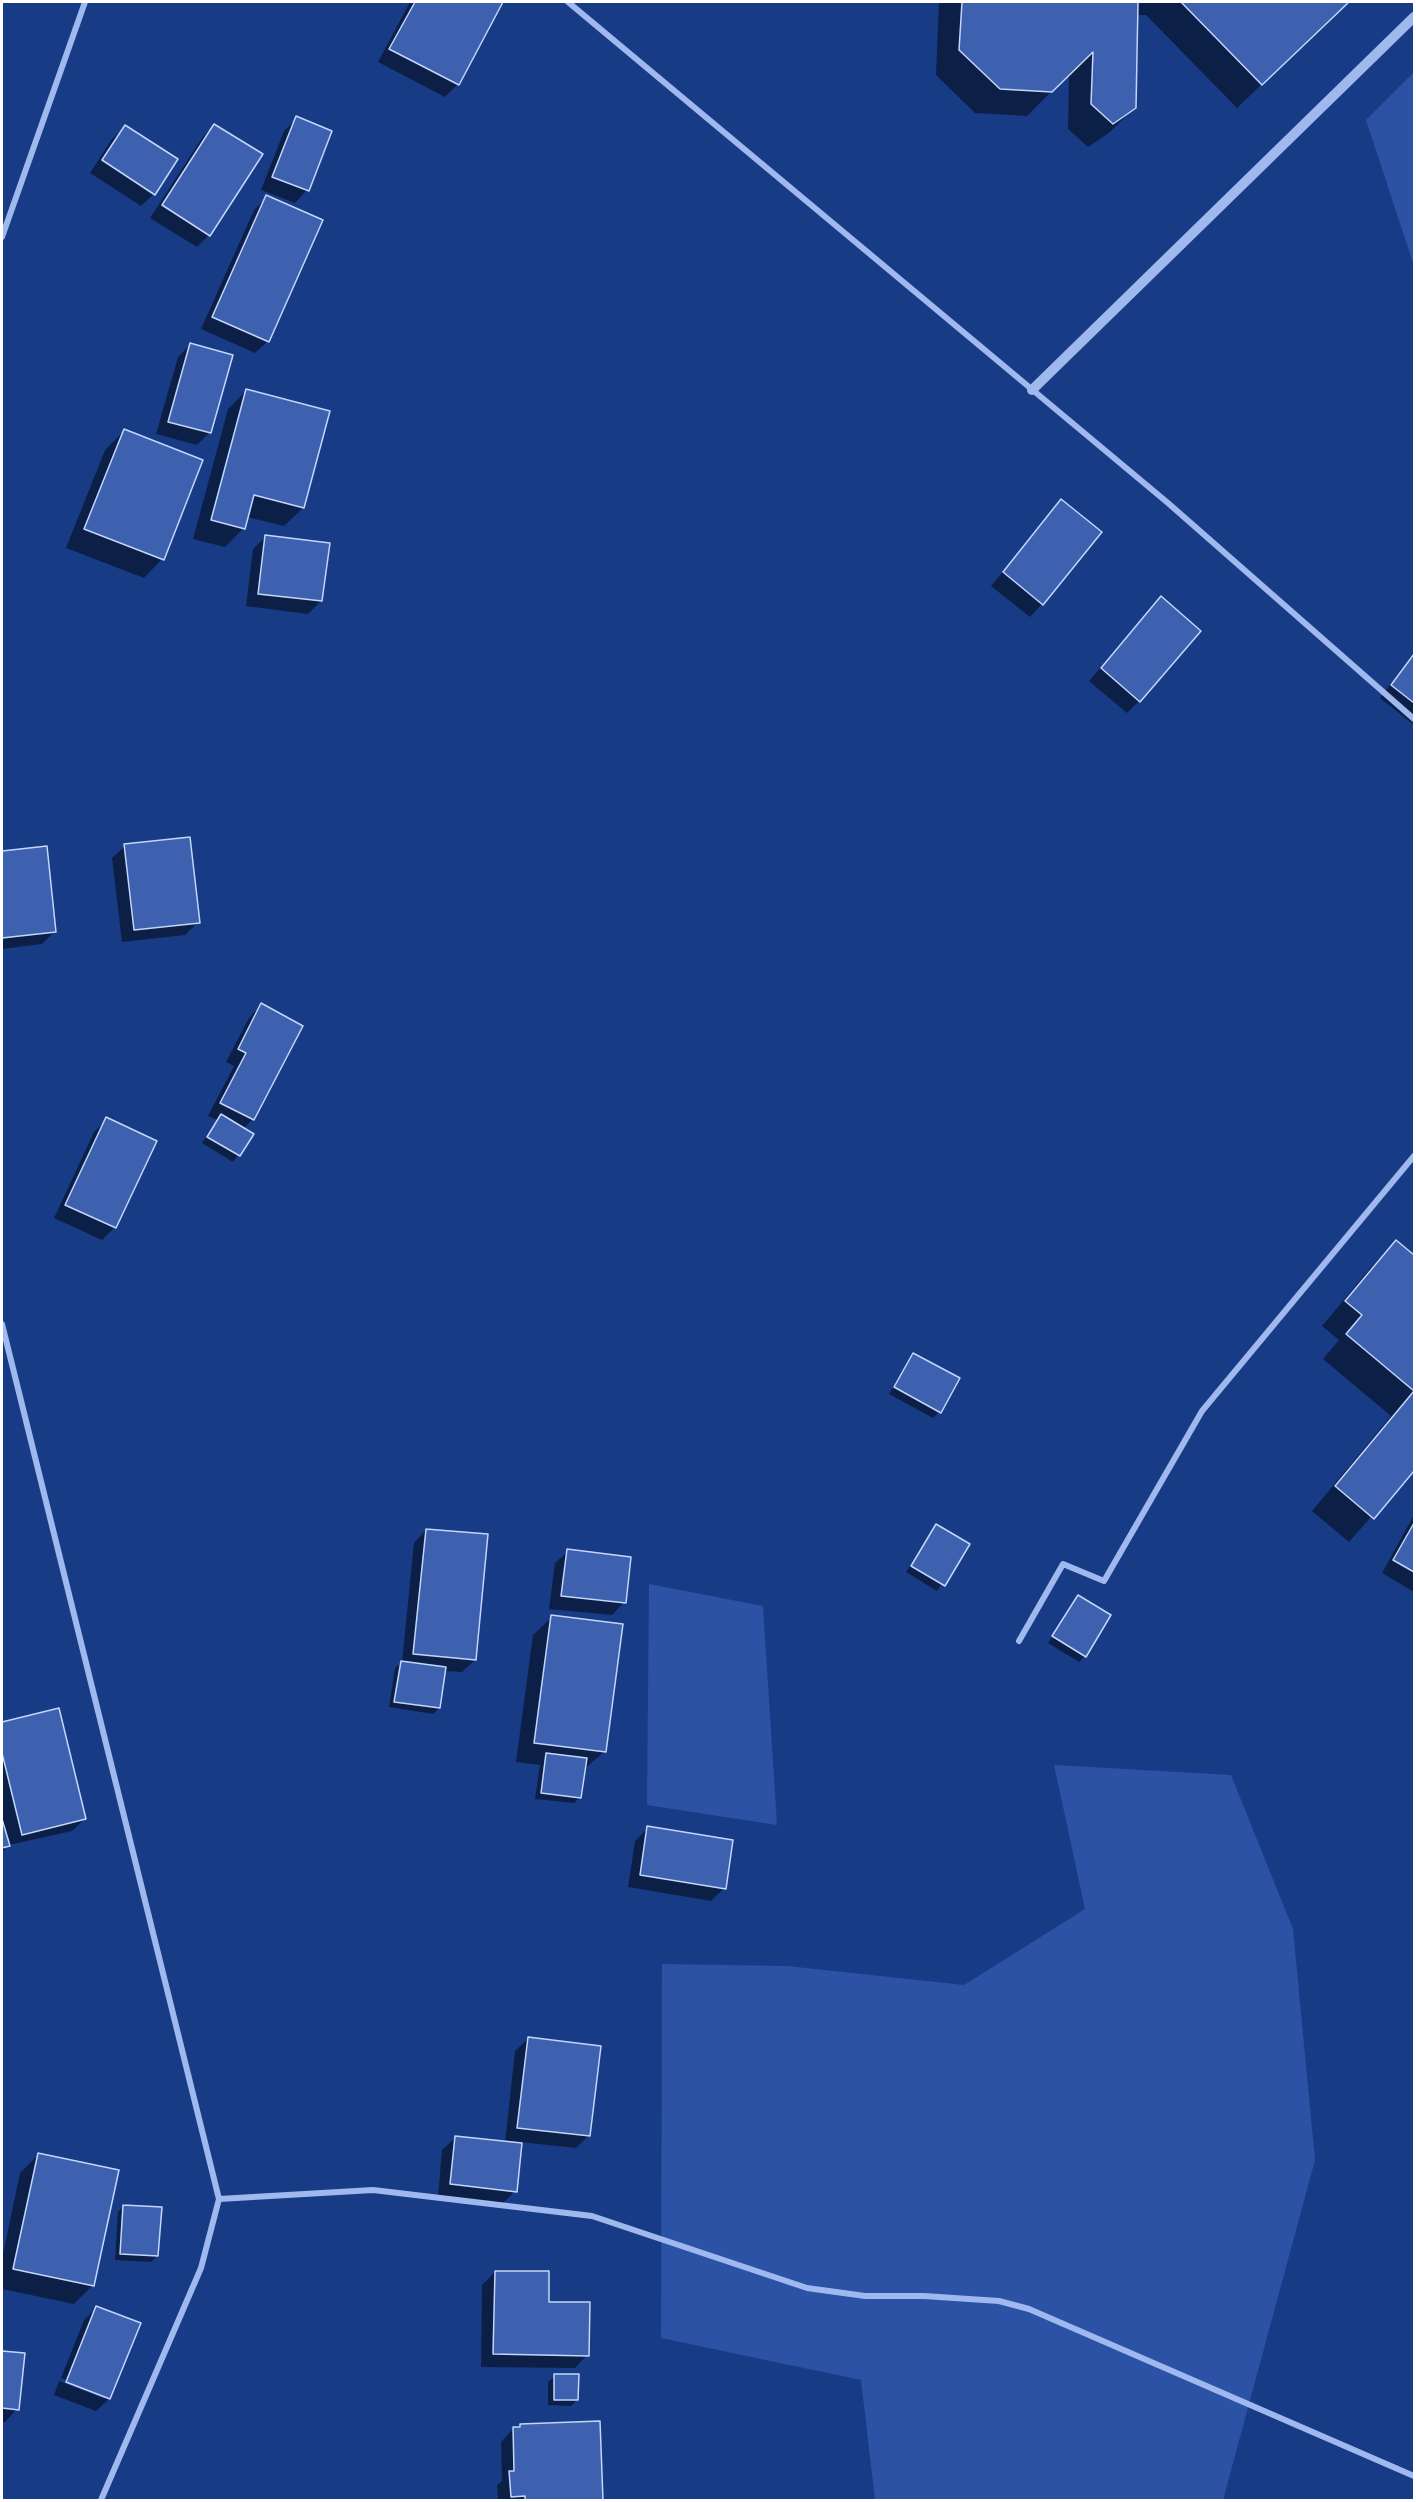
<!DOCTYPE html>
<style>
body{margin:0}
#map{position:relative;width:1416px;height:2502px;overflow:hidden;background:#183b86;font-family:Roboto,sans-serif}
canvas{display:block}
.frame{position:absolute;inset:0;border:3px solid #fff;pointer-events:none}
</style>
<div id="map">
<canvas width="1416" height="2502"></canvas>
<div class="frame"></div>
</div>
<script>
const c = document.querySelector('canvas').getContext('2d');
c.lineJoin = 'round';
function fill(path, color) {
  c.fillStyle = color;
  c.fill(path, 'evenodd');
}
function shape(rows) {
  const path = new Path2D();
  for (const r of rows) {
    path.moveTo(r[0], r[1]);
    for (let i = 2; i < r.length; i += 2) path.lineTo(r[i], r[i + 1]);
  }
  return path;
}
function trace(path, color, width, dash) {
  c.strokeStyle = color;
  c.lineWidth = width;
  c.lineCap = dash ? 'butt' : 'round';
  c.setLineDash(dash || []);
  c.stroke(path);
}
fill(shape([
 [1414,72,1414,266,1366,120],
 [649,1584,763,1606,777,1825,647,1805],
 [1054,1765,1231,1775,1293,1929,1315,2160,1223,2500,875,2500,861,2380,661,2338,662,1964,787,1966,964,1985,1085,1909]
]), '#2b52a5');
fill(shape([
 [410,2,502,2,458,84,445,97,378,62],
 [939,2,1347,2,1237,108,1146,15,1136,15,1135,107,1110,132,1088,147,1068,129,1069,74,1027,116,975,113,936,75],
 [297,118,307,190,295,203,261,190,284,131],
 [214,126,209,235,197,247,150,218,202,138],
 [125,127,154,194,141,206,90,173,112,139],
 [267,197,268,341,255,353,201,329,254,210],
 [190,345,210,432,197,445,156,434,178,357],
 [246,391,303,508,284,526,247,517,244,528,225,547,193,539,228,409],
 [124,431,162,559,144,578,66,548,105,450],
 [1061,501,1042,604,1030,617,991,586],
 [266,536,321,601,308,614,246,606,253,549],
 [1149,611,1139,701,1127,713,1089,681],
 [1414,653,1414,725,1380,698],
 [125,846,198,922,185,935,122,942,112,858],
 [46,848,55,931,42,944,2,949,2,853],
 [261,1005,301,1026,253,1119,243,1129,252,1134,233,1162,202,1143,217,1120,208,1116,234,1066,226,1062,249,1018],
 [107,1119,155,1142,114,1228,102,1240,54,1218,94,1132],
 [1396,1242,1414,1257,1414,1468,1349,1542,1312,1511,1391,1416,1323,1359,1339,1340,1322,1326,1372,1266],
 [913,1355,939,1412,933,1418,889,1394],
 [1414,1515,1414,1592,1382,1573],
 [937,1526,968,1545,937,1591,906,1572],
 [426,1530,475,1660,462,1672,444,1671,439,1708,433,1714,389,1707,395,1668,402,1662,414,1543],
 [568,1551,624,1602,612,1615,549,1609,555,1563],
 [1078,1597,1085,1656,1079,1662,1048,1643],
 [552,1617,604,1752,583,1770,580,1797,574,1803,535,1799,540,1765,516,1762,533,1635],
 [58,1710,85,1819,72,1831,9,1845,2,1852,2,1724],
 [648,1828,724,1888,711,1901,628,1887,635,1841],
 [528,2039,589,2135,576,2148,520,2142,515,2191,502,2204,438,2197,442,2150,455,2138,505,2143,515,2051],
 [39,2154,93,2285,74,2304,2,2289,2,2259,20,2173],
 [124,2206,157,2256,151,2262,115,2260,118,2212],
 [495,2272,547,2304,587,2355,575,2368,481,2367,482,2285],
 [97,2307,139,2324,109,2399,96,2411,54,2395,59,2381,105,2399,105,2396,61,2378,84,2320],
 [2,2352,23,2354,17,2409,5,2422,2,2422],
 [555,2376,577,2400,571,2406,548,2405,548,2382],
 [598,2422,601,2500,498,2500,497,2485,502,2481,501,2442,513,2429,520,2425]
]), '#0007');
const building = shape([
 [415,2,503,2,459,85,389,49,415,2],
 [962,2,1138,2,1136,108,1113,124,1091,104,1093,52,1052,92,1000,89,959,50,962,2],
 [1181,2,1349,2,1262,85,1181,2],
 [296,116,332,131,309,191,272,177,296,116],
 [214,124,263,154,210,236,162,205,214,124],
 [125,125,178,159,155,195,102,160,125,125],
 [266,195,323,220,269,342,212,317,266,195],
 [190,343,233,355,211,433,168,422,190,343],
 [246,389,330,411,304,508,254,495,245,529,211,520,246,389],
 [124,429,203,460,164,560,84,529,124,429],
 [1061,499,1102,532,1043,605,1003,572,1061,499],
 [265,535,330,543,322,601,258,594,265,535],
 [1161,596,1201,631,1140,702,1101,668,1161,596],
 [1414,654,1414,703,1391,685,1414,654],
 [190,837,200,923,134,930,124,844,190,837],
 [47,846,56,932,2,938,2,851,47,846],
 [261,1003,303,1026,254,1120,220,1103,246,1053,238,1049,261,1003],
 [221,1114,254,1134,240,1156,207,1137,221,1114],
 [106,1117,157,1141,116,1228,65,1205,106,1117],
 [1396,1240,1414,1255,1414,1471,1374,1519,1335,1486,1414,1391,1346,1334,1362,1315,1345,1301,1396,1240],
 [913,1353,960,1378,941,1413,894,1387,913,1353],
 [1414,1523,1414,1572,1393,1560,1414,1523],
 [936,1524,970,1544,945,1586,911,1566,936,1524],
 [426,1529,488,1534,476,1660,413,1654,426,1529],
 [567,1549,631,1557,626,1603,561,1596,567,1549],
 [1078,1595,1111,1615,1086,1657,1052,1636,1078,1595],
 [551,1615,623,1624,606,1752,534,1743,551,1615],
 [401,1661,446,1667,440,1708,394,1702,401,1661],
 [59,1708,86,1819,22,1835,2,1753,2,1722,59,1708],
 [546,1753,587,1758,581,1798,541,1793,546,1753],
 [2,1819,10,1846,2,1848,2,1819],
 [647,1826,733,1840,726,1889,640,1875,647,1826],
 [528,2037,601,2046,590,2136,517,2128,528,2037],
 [455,2136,522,2143,517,2192,450,2184,455,2136],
 [38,2153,119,2170,94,2286,13,2269,38,2153],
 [123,2205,162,2207,158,2256,120,2254,123,2205],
 [495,2271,549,2271,549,2302,590,2302,589,2356,493,2354,495,2271],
 [96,2306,141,2323,110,2399,66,2382,96,2306],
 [2,2351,25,2353,19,2410,2,2408,2,2351],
 [554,2374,579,2374,578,2400,554,2400,554,2374],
 [600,2421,603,2500,525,2500,525,2496,511,2497,509,2471,514,2471,513,2427,520,2427,520,2424,600,2421]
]);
fill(building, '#3d61ae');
trace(building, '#c4d6f9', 1.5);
trace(shape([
 [568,2,1168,503,1414,719],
 [2,237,85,2],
 [2,1324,219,2199,201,2268,101,2500],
 [1019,1641,1063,1564,1104,1581,1202,1411,1414,1156],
 [219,2199,373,2190,592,2216,807,2288,865,2296,924,2296,999,2301,1029,2309,1414,2476]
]), '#9fb8ed', 6);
trace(shape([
 [1032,390,1414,17]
]), '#9fb8ed', 10);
</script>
